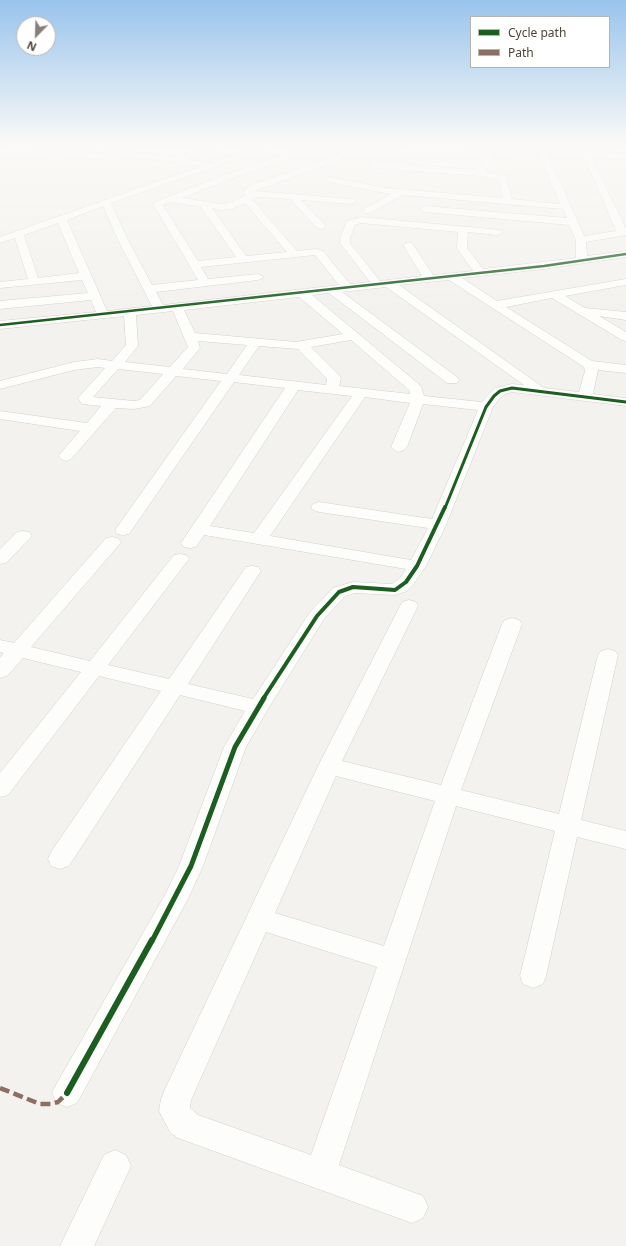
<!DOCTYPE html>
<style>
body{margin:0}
#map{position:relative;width:626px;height:1246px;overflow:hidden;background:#f4f2ee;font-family:"Noto Sans",sans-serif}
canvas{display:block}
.legend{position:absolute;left:470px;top:16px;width:140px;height:52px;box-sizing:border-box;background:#fff;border:1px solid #b7b4b0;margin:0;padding:5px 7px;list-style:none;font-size:12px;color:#4b4439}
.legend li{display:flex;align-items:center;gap:8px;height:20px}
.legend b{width:20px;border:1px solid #b7b4b0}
.north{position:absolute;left:16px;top:16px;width:40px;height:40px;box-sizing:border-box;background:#fff;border:1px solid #b7b4b0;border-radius:50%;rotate:203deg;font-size:11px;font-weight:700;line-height:16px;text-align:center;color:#4b4439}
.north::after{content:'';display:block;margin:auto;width:14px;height:18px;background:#868178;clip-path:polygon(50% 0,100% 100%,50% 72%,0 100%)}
</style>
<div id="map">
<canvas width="626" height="1246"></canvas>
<ul class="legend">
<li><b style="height:5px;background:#1b5e20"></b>Cycle path</li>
<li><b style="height:5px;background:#8d6e63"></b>Path</li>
</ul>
<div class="north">N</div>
</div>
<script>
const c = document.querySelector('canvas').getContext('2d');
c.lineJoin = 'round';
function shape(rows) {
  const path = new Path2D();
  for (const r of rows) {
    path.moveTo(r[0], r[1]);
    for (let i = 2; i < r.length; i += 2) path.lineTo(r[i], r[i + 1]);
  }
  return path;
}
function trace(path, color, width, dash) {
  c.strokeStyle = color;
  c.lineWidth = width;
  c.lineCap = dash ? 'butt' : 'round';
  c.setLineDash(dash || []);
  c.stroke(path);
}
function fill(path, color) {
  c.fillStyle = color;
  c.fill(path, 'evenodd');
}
const minor = shape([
 [0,142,11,142,106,154,110,157,106,160,0,145,0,142],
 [91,142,101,142,117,150,176,157,223,142,236,142,235,144,187,159,211,163,274,142,286,142,111,203,128,240,152,285,198,280,153,204,155,202,222,176,298,150,295,150,294,148,295,146,397,151,401,154,397,157,349,154,349,157,254,191,354,199,356,201,354,203,351,204,301,200,326,226,321,229,317,228,290,199,256,197,252,199,297,251,316,249,323,251,350,284,370,282,340,243,340,238,347,221,361,217,501,230,502,232,501,234,497,235,468,232,467,248,483,269,576,258,576,240,569,225,425,212,420,209,425,206,567,218,563,209,403,195,370,213,364,213,362,211,364,209,391,194,328,182,327,180,328,178,331,177,387,188,503,198,499,180,480,176,374,168,370,165,374,162,477,170,484,160,486,151,379,144,375,142,423,142,626,153,626,159,590,156,602,179,626,229,626,235,586,242,587,256,626,251,626,257,544,269,462,278,497,301,626,279,626,285,565,296,585,308,626,312,626,320,599,316,626,332,626,341,622,340,552,298,506,307,592,361,626,365,626,373,598,370,593,394,626,398,626,406,512,392,505,394,499,399,493,407,446,525,426,566,412,586,407,591,395,595,355,593,345,596,324,619,268,709,246,747,203,866,188,899,77,1103,67,1107,57,1103,52,1093,57,1083,166,893,179,866,224,747,245,711,180,695,69,866,60,869,51,866,48,859,51,852,161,691,99,676,8,795,0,797,0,773,81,672,23,658,7,676,0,678,0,658,4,653,0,652,0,640,14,643,106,538,112,537,118,538,121,542,118,546,31,647,90,661,174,555,180,554,186,555,189,559,108,665,169,679,246,567,252,566,258,567,261,571,188,684,253,699,310,612,333,588,353,582,392,584,400,578,406,569,204,535,196,547,190,548,184,547,181,543,285,388,234,382,129,534,123,535,117,534,115,530,221,381,176,376,150,406,134,409,116,408,71,459,66,461,61,459,58,456,80,431,0,419,0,411,87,423,101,406,82,404,78,398,105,368,98,367,74,370,0,389,0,381,74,362,98,359,112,361,126,345,124,316,0,329,0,321,96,312,91,300,0,309,0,301,88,293,82,280,0,288,0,282,28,279,15,238,0,243,0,237,201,166,115,154,102,150,91,142],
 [312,151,343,153,249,186,243,192,246,195,230,203,221,204,182,198,228,180,312,151],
 [494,151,539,154,560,204,512,199,506,176,485,172,492,160,494,151],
 [548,154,581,156,594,179,616,231,584,236,548,154],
 [172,202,201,207,236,257,198,261,163,205,172,202],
 [245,203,287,252,246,256,212,208,221,210,232,209,245,203],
 [103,206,118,240,152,306,107,311,67,220,103,206],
 [58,223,79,273,38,278,24,235,58,223],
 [361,223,458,232,457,248,473,271,433,275,412,243,408,242,403,245,422,276,380,281,350,243,350,238,355,225,361,223],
 [315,255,339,285,163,305,156,292,258,280,264,277,258,274,208,279,201,267,315,255],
 [449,280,584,367,585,371,579,392,544,388,399,285,449,280],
 [386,287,524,385,512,384,495,388,482,402,424,396,421,386,312,295,329,293,447,383,457,383,459,380,457,377,342,292,386,287],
 [299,297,343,334,296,342,195,333,184,310,299,297],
 [173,311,188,347,170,367,125,362,138,346,136,315,173,311],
 [351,340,409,390,410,394,339,386,341,378,339,375,311,347,351,340],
 [198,341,247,345,227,374,183,369,200,348,198,341],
 [259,346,298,349,327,379,326,385,239,375,259,346],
 [118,369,163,374,140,400,134,401,93,397,118,369],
 [298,390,352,396,254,533,210,526,298,390],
 [365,397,410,403,391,447,394,450,399,452,404,450,407,447,423,404,478,410,432,519,319,502,313,504,311,507,313,510,319,512,428,528,411,560,270,536,365,397],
 [23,531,29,532,32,536,6,563,0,564,0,549,17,532,23,531],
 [409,600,416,602,418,606,342,761,441,785,502,624,505,620,512,618,519,620,522,624,461,790,559,814,598,655,601,651,608,649,615,651,618,655,581,820,626,831,626,849,577,837,546,976,543,984,533,988,523,984,520,976,555,831,456,806,339,1165,423,1196,428,1207,423,1218,412,1223,178,1138,170,1132,159,1111,161,1099,165,1089,318,766,400,606,402,602,409,600],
 [336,776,435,801,384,946,275,913,336,776],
 [266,932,377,967,311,1155,198,1115,190,1108,191,1100,266,932],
 [115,1150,126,1155,131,1166,94,1246,60,1246,104,1155,115,1150]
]);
trace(minor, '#d2d0cb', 1);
fill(minor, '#fdfdfc');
trace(shape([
 [0,1088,40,1104,51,1104,58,1102,67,1093]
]), '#8d6e63', 4.5, [10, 4.5]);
trace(shape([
 [0,325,544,266,626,254]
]), '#1b5e20', 2.5);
trace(shape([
 [445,508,486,407,494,396,500,391,512,388,626,402]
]), '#1b5e20', 3);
trace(shape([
 [263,699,317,616,339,592,353,587,395,590,406,582,417,566,445,507]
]), '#1b5e20', 4);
trace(shape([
 [152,941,191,866,235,747,264,698]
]), '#1b5e20', 5);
trace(shape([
 [67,1093,152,940]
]), '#1b5e20', 6);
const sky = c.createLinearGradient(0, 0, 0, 316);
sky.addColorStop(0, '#98c4ec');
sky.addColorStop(0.45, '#faf9f7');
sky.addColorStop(1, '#faf9f700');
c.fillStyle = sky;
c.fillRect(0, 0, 626, 316);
</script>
